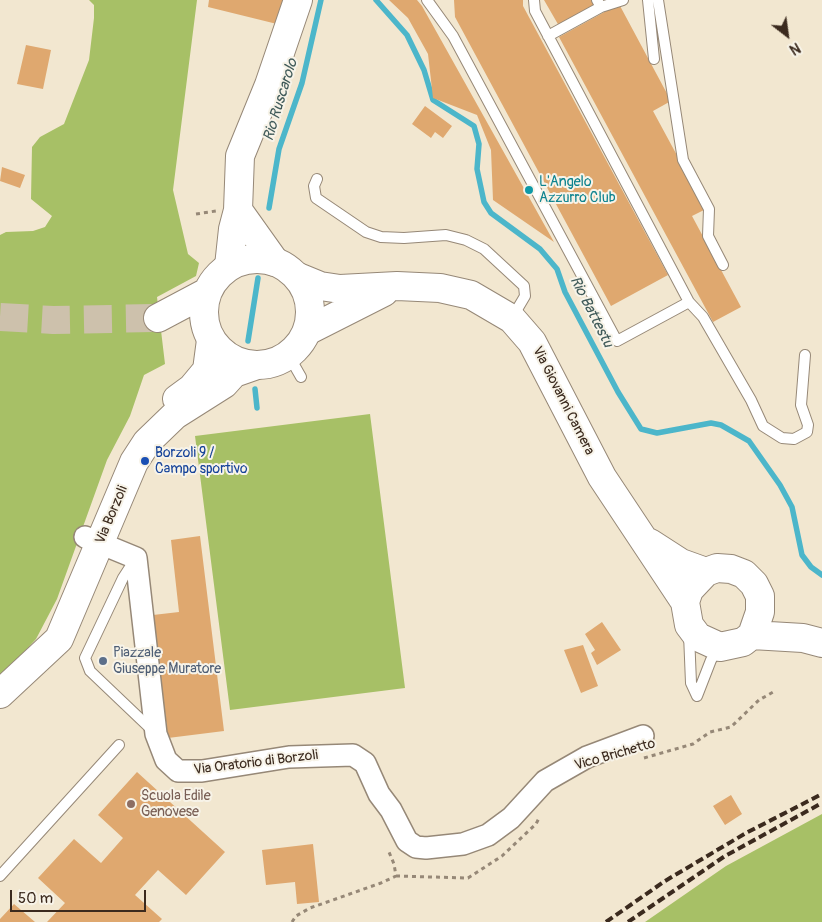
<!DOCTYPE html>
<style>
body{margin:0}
#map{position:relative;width:822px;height:922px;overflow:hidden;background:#f2e7d0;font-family:Pangolin,sans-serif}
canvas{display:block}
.north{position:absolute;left:762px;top:10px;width:50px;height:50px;-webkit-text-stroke:4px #f7f3e8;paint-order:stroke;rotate:150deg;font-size:14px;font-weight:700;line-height:20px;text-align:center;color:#3b2a1e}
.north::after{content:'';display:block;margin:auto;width:18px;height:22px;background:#3b2a1e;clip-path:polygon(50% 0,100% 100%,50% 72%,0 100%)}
.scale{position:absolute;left:10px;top:890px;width:136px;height:22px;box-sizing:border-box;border:2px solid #3b2a1e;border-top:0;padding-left:6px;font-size:15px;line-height:18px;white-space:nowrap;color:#3b2a1e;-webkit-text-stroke:4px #f7f3e8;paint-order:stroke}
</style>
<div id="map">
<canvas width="822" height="922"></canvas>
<div class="north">N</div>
<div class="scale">50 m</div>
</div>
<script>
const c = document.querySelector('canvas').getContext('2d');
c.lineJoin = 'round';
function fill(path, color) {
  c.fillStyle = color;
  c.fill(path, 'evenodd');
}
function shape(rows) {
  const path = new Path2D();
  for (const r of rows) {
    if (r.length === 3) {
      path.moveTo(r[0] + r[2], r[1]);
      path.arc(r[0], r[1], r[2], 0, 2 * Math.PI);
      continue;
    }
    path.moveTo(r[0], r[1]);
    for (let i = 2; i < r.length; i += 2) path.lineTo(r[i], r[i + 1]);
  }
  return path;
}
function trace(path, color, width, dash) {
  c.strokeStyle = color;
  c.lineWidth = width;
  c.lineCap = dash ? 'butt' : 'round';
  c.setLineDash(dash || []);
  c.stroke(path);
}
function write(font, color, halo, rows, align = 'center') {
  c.font = font + ' Pangolin,sans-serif';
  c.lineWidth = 4;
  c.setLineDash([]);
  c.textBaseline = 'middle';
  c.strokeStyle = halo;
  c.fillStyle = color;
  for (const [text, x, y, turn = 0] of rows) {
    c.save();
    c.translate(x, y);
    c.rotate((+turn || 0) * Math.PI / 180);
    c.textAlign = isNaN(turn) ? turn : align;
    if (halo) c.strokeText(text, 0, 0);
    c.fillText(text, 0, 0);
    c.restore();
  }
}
fill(shape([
 [89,0,197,0,173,190,188,254,199,263,196,276,157,297,165,364,144,375,130,416,107,460,57,599,36,639,0,678,0,235,6,232,33,231,45,227,52,216,31,199,32,147,40,137,64,124,89,60,94,18,94,5],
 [370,414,405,688,230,710,195,436],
 [822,814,822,922,645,922,726,866]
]), '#a7c066');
trace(shape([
 [376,0,407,35,424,70,433,100,474,126,479,144,477,169,484,202,491,213,540,249,557,269,565,292,618,392,641,429,657,433,711,423,721,425,749,441,780,485,792,507,802,555,811,567,822,575],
 [269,208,279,149,302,83,321,0],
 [248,341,258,278],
 [255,389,257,408]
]), '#4cb6ca', 5.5);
fill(shape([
 [209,0,290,0,281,25,208,7],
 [389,0,417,0,422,6,554,242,493,200,491,150,477,115,433,98,428,54,408,18],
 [454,0,523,0,523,6,668,275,611,306,455,17],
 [544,0,593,0,595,5,559,26],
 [619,4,671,101,653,111,706,209,692,216,741,307,713,322,559,37],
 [26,45,51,50,43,89,17,84],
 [425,106,452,126,443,138,435,132,431,138,412,124],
 [2,167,25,175,20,188,0,181],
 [200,536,224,731,168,738,153,615,179,612,171,540],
 [602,622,621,650,597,665,591,653,595,650,585,634],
 [583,645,598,686,581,693,564,650],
 [137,772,225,852,186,895,158,870,135,895,162,919,159,922,47,922,65,903,38,878,74,839,101,863,123,838,98,815],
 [731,795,742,814,725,825,713,806],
 [313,844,319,902,297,904,295,882,266,885,262,850],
 [14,904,35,922,0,922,0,919]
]), '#dfa86f');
trace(shape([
 [0,317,53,320,158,318]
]), '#cdc1ac', 28, [28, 14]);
const lane = shape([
 [427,0,453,36,617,341,689,302,535,11,534,0],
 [648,0,654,59],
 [658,0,683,160,709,209,708,236,723,265],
 [601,7,623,0],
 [548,36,601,7,597,0],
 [317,179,314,186,316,198,366,232,381,237,404,238,446,235,466,240,484,249,524,286,525,296,512,318],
 [689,302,703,317,751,400,763,426,782,438,794,439,807,432,808,425,801,405,805,355],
 [289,356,301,377],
 [134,561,123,578,85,658,90,671,153,731],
 [689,634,691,683,697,696],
 [697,696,711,660,719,647],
 [0,876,119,745]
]);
const street = shape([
 [85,537,136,558,156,734,166,760,178,771,202,771,289,757,353,755,365,763,379,794,391,810,407,841,416,847,426,848,463,844,488,835,511,818,545,781,587,757,643,736]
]);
const secondary = shape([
 [238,210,275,262],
 [229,266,233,229,238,210,240,156,269,85,298,0],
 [298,277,320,286,340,289,397,286,440,288,471,295,512,319,532,342,602,477,685,602],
 [307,331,384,292],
 [177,399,192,388,207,370,211,340],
 [650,543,681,563,706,572,717,568,731,569,744,574,754,584,760,596,760,612,752,635,743,642,720,647,698,637,689,625,685,602,689,590,706,572],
 [752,635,803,638,822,643],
 [0,694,59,639,134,462,147,442,175,415,224,384,234,373,254,366]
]);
const primary = shape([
 [257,312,53],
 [158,318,207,292]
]);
trace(lane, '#968877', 12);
trace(street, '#968877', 24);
trace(secondary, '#968877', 30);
trace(primary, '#968877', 30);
trace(shape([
 [196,214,216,211],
 [644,758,693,744,710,732,731,727,759,700,775,691],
 [396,876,468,878,502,856,536,824,539,818],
 [292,922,296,916,310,908,381,883,396,876,394,864,389,852]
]), '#968877', 3, [4, 4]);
trace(lane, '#fff', 10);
trace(street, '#fff', 21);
trace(secondary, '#fff', 28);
trace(primary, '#fff', 28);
trace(shape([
 [606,922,665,881,746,833,822,794],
 [628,922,725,856,822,803]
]), '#3b2a1e', 4, [8, 4]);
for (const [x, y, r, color] of [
 [529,190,5,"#0f9aa8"],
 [145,461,5,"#1a4fb4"],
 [103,661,5,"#5c6f8a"],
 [131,804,5,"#8d6e63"]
]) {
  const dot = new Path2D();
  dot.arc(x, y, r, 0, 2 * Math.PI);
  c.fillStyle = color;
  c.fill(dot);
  trace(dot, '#f7f3e8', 2);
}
write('14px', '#0d838f', '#f7f3e8', [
 ["L'Angelo",539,182],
 ["Azzurro Club",539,198]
], 'left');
write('14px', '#3b2a1e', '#f7f3e8', [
 ["Via Giovanni Camera",563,401,63],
 ["Via Borzoli",112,515,-67],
 ["Vico Brichetto",615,755,-16],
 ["Via Oratorio di Borzoli",256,763,-7]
]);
write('14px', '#164399', '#f7f3e8', [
 ["Borzoli 9 /",155,453],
 ["Campo sportivo",155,469]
], 'left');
write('14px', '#4e5e75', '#f7f3e8', [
 ["Piazzale",113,653],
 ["Giuseppe Muratore",113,669]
], 'left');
write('14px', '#785e54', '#f7f3e8', [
 ["Scuola Edile",141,796],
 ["Genovese",141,812]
], 'left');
write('italic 15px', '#415b5a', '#f7f3e8', [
 ["Rio Ruscarolo",281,100,-73],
 ["Rio Battestu",591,312,63]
]);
</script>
